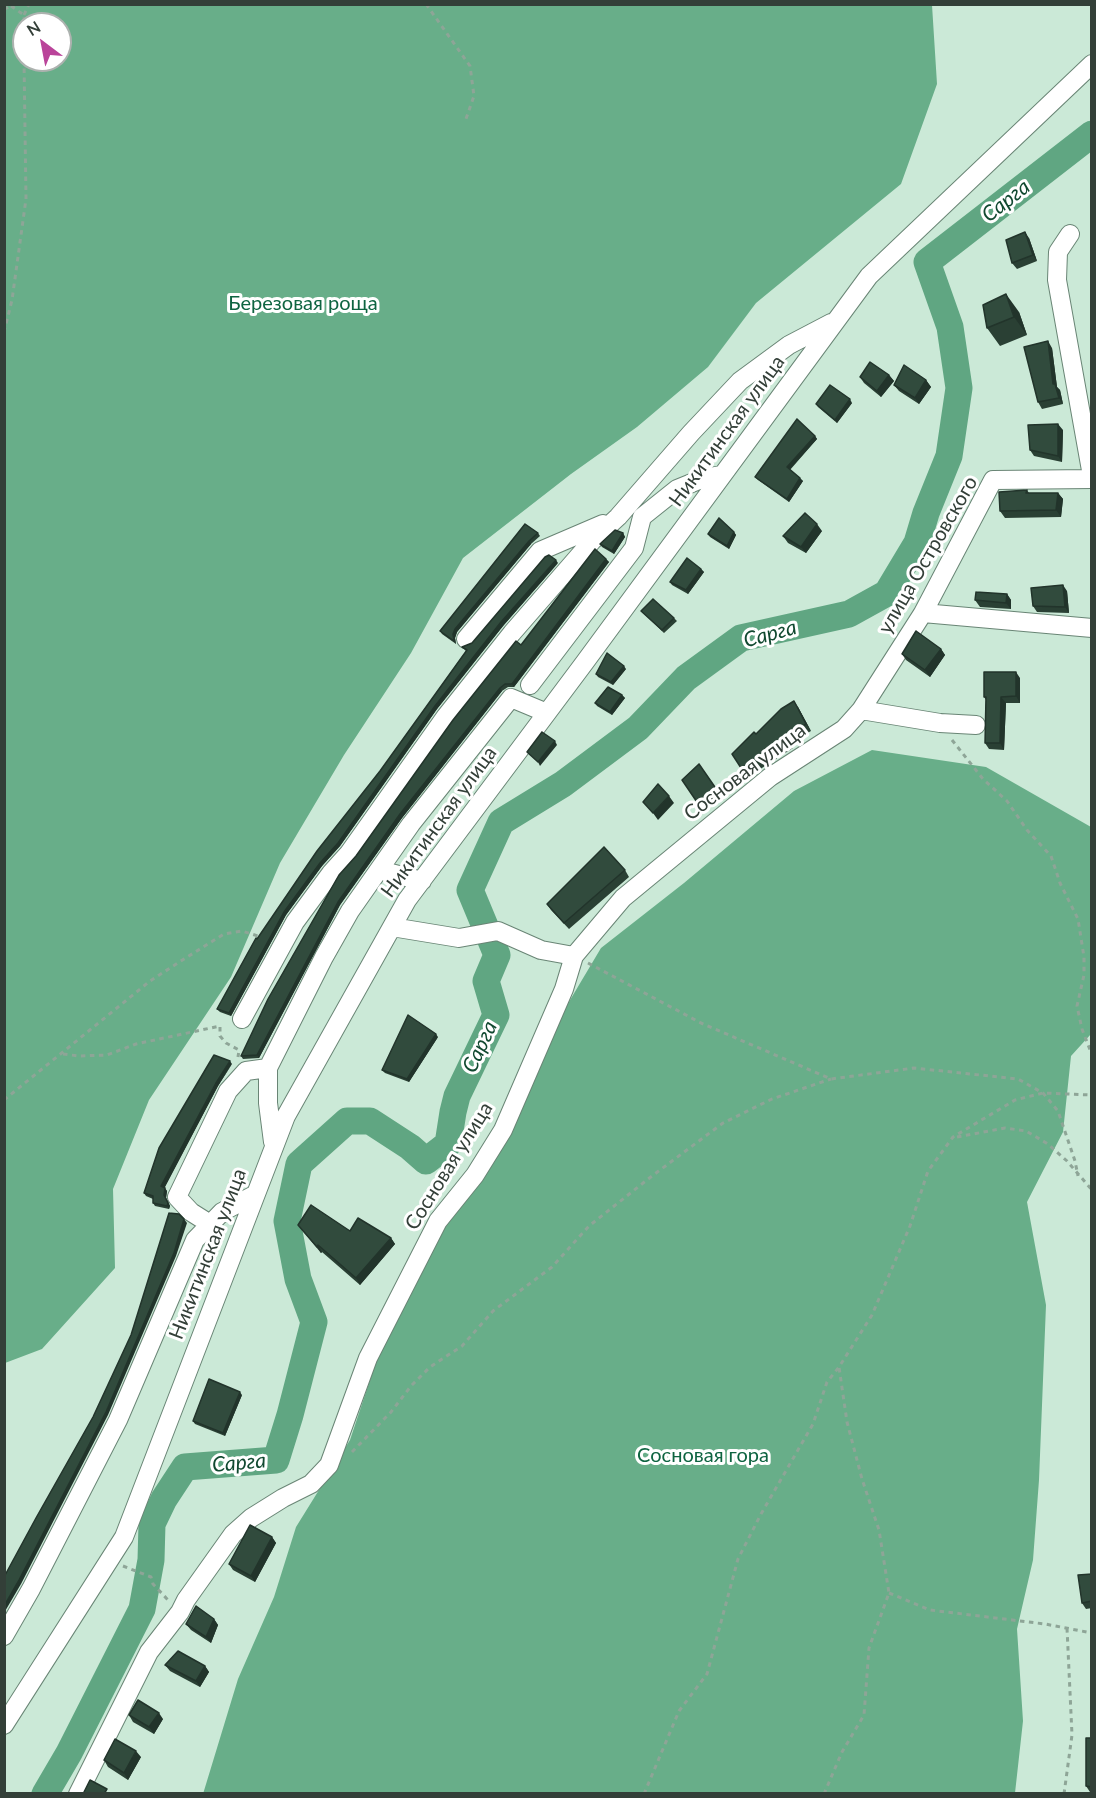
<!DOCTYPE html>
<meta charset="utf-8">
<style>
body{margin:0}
#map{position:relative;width:1096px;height:1798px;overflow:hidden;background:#cbe9d7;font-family:Lato,sans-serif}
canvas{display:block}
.frame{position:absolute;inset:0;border:6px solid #333f38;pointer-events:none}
.north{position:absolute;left:12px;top:12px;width:60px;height:60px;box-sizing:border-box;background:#fff;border:2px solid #adb2af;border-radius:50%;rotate:328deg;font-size:16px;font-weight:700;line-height:24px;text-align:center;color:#333f38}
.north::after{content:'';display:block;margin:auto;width:21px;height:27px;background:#ba449a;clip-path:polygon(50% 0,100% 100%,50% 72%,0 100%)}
</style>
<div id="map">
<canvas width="1096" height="1798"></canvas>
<div class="frame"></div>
<div class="north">N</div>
</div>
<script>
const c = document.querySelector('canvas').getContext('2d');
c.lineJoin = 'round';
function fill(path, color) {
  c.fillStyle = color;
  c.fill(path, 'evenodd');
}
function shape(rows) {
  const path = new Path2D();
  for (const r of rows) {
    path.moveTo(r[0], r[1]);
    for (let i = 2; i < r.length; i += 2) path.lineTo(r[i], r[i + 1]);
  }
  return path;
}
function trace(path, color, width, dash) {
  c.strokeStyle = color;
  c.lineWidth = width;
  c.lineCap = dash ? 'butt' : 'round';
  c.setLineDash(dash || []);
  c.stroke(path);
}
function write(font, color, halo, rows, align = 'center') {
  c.font = font + ' Lato,sans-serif';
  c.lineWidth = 6;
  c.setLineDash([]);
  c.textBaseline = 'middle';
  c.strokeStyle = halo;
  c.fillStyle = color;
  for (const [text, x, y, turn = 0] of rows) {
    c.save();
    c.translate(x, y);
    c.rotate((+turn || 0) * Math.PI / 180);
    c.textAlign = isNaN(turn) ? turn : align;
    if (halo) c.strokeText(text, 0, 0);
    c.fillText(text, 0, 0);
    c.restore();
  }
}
fill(shape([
 [5,4,932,5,937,84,901,184,756,303,708,367,637,427,571,474,463,558,411,653,344,755,280,863,231,977,149,1100,113,1189,115,1268,42,1349,5,1363],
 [24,24,60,24,60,60,24,60],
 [872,750,986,767,1091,827,1091,1034,1071,1056,1063,1132,1027,1202,1046,1305,1039,1480,1033,1560,1017,1629,1023,1721,1015,1793,203,1794,238,1679,274,1597,296,1527,350,1440,380,1350,443,1225,554,1027,601,948,684,883,794,791]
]), '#68ae89');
trace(shape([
 [45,1794,69,1753,142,1609,151,1560,152,1524,164,1499,185,1467,276,1460,290,1415,314,1322,298,1279,287,1221,299,1164,347,1121,370,1121,410,1147,426,1161,448,1144,453,1112,457,1096,496,1015,486,981,497,955,470,890,501,822,563,784,638,728,686,678,741,638,849,614,887,593,917,543,926,513,949,456,959,388,950,327,927,262,1092,134]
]), '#60a682', 27);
const minor = shape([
 [1070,234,1058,252,1057,280,1092,476],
 [923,613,1092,628],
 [466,639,540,551,603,524],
 [530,685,634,548,642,517,677,489,704,478,722,475],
 [861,710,940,723,976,725],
 [379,870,422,881],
 [392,927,459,938,498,931,541,950,574,956],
 [242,1019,295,922,331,873,349,853,446,716,512,633,592,541,618,517,691,433,740,381,789,345,831,323],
 [273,1142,268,1103,268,1068,324,957,350,911,411,824,511,698,547,713],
 [210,1224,191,1212,177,1197,228,1091,246,1071,268,1068],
 [4,1636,31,1589,118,1420,195,1240,222,1212,256,1194],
 [4,1725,124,1537,286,1116,407,900,585,662,869,276,1092,64],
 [78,1794,149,1652,180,1612,186,1600,233,1534,251,1518,283,1498,311,1484,329,1465,368,1358,438,1221,475,1175,503,1130,564,989,574,956,623,898,770,777,844,729,861,710,923,613,993,480,1092,479]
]);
trace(minor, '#698575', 20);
trace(shape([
 [426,4,470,66,474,96,466,119],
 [11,6,24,15,24,24],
 [4,9,16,4],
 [24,15,29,4],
 [4,332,12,300,26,199,24,60],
 [952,740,983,779,1007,801,1027,830,1051,856,1060,883,1078,919,1084,957,1084,975,1077,1006,1082,1029,1092,1055],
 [588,963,701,1023,831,1079,914,1068,1018,1079,1043,1093,1058,1111,1075,1161,1078,1176],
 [63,1054,79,1056,107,1055,136,1044,220,1026,220,1036,226,1043,239,1050,238,1057],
 [4,1100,150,981,184,959,224,934,242,931,261,937],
 [957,1137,1005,1128,1026,1131,1048,1144,1067,1161,1092,1190],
 [352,1452,391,1412,411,1386,430,1367,462,1346,493,1311,552,1267,589,1226,652,1176,723,1123,772,1099,831,1079],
 [123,1566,151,1577,153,1584,168,1600],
 [889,1593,930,1610,1045,1624,1092,1633],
 [644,1794,679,1711,707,1674,738,1559,761,1514,813,1424,827,1382,839,1367],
 [824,1794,842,1752,864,1715,869,1648,889,1593,879,1530,862,1479,847,1422,839,1367,872,1315,910,1226,928,1171,953,1137,1015,1100,1043,1093,1092,1095],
 [1064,1794,1072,1735,1067,1628]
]), '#8ea597', 3, [4.5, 4.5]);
trace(minor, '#fff', 18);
fill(shape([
 [1029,238,1037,261,1017,269,1012,263],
 [1019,312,1027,335,1000,346,987,328],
 [1052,348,1057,387,1060,390,1063,404,1042,409,1038,402],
 [889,375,894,381,881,397,864,383,860,377],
 [926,380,931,387,919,404,899,391,894,385],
 [852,403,837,423,818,407,816,404],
 [1063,430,1062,462,1034,456,1030,450],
 [815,436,817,439,790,470,803,481,789,502,758,480,755,477],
 [1027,490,1029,493,1058,493,1063,499,1061,517,1005,518,1000,511],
 [525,524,538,533,540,536,531,544,457,632,455,638,456,644,442,634,440,631],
 [822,531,806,553,788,543,783,536],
 [734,532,736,535,729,549,710,537,708,534],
 [623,533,625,537,614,554,602,547,600,544],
 [606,559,609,562,514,687,508,687,502,691,402,818,340,905,259,1058,243,1059,241,1056,356,856,521,645],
 [558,563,503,626,437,709,340,846,322,866,286,915,231,1016,220,1012,217,1009,257,939,380,771,466,651,462,647,472,643],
 [701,569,704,572,688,594,672,585,670,582],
 [1067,591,1069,613,1037,612,1033,606],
 [1007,594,1011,600,1011,609,980,607,975,600],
 [641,611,674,618,677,621,664,633],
 [941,649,945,655,930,677,906,660,902,654],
 [626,669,613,685,598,677,596,674],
 [1020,678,1020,703,1006,703,1004,750,989,749,985,743,986,700,984,697],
 [622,695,625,698,612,715,597,706,595,703],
 [798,707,811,731,790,743,793,748,748,777,732,754],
 [699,764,722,797,704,812,682,780],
 [625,870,629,877,569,929,551,910,547,904],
 [438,1037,409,1082,385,1073,382,1070],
 [232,1064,218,1086,164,1188,167,1191,166,1198,170,1206,169,1209,155,1206,153,1203,153,1199,146,1196,144,1193],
 [298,1225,350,1231,391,1238,395,1244,360,1285,322,1252,321,1253],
 [242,1395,225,1436,195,1424,193,1421],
 [272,1537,276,1543,255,1582,233,1570,229,1564],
 [1092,1574,1092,1608,1086,1609,1082,1603],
 [214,1619,218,1625,211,1643,191,1630,186,1624],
 [165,1665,205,1666,209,1672,200,1687,170,1671],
 [129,1715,163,1719,154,1734,133,1722],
 [1092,1738,1092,1792,1090,1792,1086,1786],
 [141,1757,128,1780,108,1767,104,1760]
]), '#2a4034');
fill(shape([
 [1025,232,1029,238,1037,261,1033,255],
 [1006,294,1019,312,1027,335,1014,317],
 [1048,341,1052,348,1057,387,1060,390,1063,404,1059,398,1053,384],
 [889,375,894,381,881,397,877,391],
 [926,380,931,387,919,404,915,398],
 [850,399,852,403,837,423,835,420],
 [1058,424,1063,430,1062,462,1058,456],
 [815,436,817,439,789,470,787,467],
 [800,478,803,481,789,502,787,499],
 [1058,493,1063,499,1061,517,1056,510],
 [817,524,822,531,806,553,801,547],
 [734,532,736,535,729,549,727,546],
 [623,533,625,537,614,554,612,551],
 [529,541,531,544,457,632,455,638,456,644,454,641,453,634,455,629],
 [606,559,609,562,514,687,512,684],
 [556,560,558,563,503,626,437,709,340,846,322,866,286,915,231,1016,229,1013,284,912,435,706,501,622],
 [701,569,704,572,688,594,686,590],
 [1063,585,1067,591,1069,613,1065,607],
 [1007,594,1011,600,1011,609,1006,603],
 [941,649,945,655,930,677,925,670],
 [624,666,626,669,613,685,611,682],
 [1016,672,1020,678,1020,703,1016,696],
 [500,688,502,691,402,818,340,905,259,1058,257,1055,338,902,400,814],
 [622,695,625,698,612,715,610,712],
 [1001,697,1006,703,1004,750,1000,743],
 [794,701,798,707,811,731,806,724],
 [555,741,557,745,540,766,538,762],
 [669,796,674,803,658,820,653,813],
 [436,1034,438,1037,409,1082,407,1079],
 [230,1061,232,1064,218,1086,164,1189,161,1186,216,1083],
 [165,1188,167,1191,166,1198,170,1206,169,1209,167,1206,164,1195],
 [184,1219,187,1223,176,1256,108,1415,21,1584,4,1613,4,1606,106,1412],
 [391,1238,395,1244,360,1285,356,1278],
 [318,1245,322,1252,321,1253,317,1247],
 [240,1392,242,1395,225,1436,223,1433],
 [272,1537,276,1543,255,1582,251,1576],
 [214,1619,218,1625,211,1643,206,1637],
 [205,1666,209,1672,200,1687,196,1681],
 [159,1713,163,1719,154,1734,149,1727],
 [136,1751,141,1757,128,1780,124,1773]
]), '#22342b');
const building = shape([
 [1025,232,1033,255,1012,263,1006,240,1025,232],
 [1006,294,1014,317,987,328,983,305,1006,294],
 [1048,341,1053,384,1055,384,1059,398,1038,402,1024,347,1048,341],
 [870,362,889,375,877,391,860,377,870,362],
 [904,365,926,380,915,398,894,385,904,365],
 [830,385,850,399,835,420,816,404,830,385],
 [797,419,815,436,787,467,800,478,787,499,755,477,797,419],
 [1058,424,1058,456,1030,450,1028,425,1058,424],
 [1027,490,1026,493,1058,493,1056,510,1000,511,999,492,1027,490],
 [805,513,817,524,801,547,783,536,805,513],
 [719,518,734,532,727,546,708,534,719,518],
 [525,524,538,533,529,541,455,629,453,634,454,641,440,631,525,524],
 [615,530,623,533,612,551,600,544,615,530],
 [595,549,606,559,512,684,505,684,500,688,400,814,338,902,257,1055,241,1056,268,999,339,875,356,856,453,720,516,641,521,645,595,549],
 [549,555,556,560,501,622,435,706,338,843,320,863,284,912,229,1013,217,1009,256,938,257,939,317,851,380,771,467,650,462,647,472,643,545,557,549,555],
 [687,558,701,569,686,590,670,582,687,558],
 [1063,585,1065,607,1033,606,1031,588,1063,585],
 [976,592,1007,594,1006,603,975,600,976,592],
 [653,599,674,618,662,630,641,611,653,599],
 [916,631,941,649,925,670,902,654,916,631],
 [607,653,624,666,611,682,596,674,607,653],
 [984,672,1016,672,1016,696,1001,697,1000,743,985,743,986,697,984,697,984,672],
 [608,687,622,695,610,712,595,703,608,687],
 [794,701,806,724,786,736,789,742,743,771,732,754,754,732,756,734,781,709,794,701],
 [542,732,555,741,538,762,527,752,542,732],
 [699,764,717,790,699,805,682,780,699,764],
 [658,784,669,796,653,813,643,802,658,784],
 [604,847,625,870,564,923,547,904,604,847],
 [408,1015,436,1034,407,1079,382,1070,408,1015],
 [214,1055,230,1061,216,1083,161,1186,165,1188,164,1195,168,1203,167,1206,153,1203,153,1196,144,1193,159,1148,214,1055],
 [311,1205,350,1231,358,1218,391,1238,356,1278,318,1245,317,1247,298,1225,311,1205],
 [169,1213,179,1214,184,1219,174,1253,106,1412,19,1580,4,1606,4,1577,36,1518,93,1417,131,1335,169,1213],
 [209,1379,240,1392,223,1433,193,1421,209,1379],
 [250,1525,272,1537,251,1576,229,1564,250,1525],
 [1092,1574,1092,1601,1082,1603,1078,1575,1092,1574],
 [196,1606,214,1619,206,1637,186,1624,196,1606],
 [178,1651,205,1666,196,1681,165,1665,178,1651],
 [138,1700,159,1713,149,1727,129,1715,138,1700],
 [1086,1738,1092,1738,1092,1787,1086,1786,1086,1738],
 [115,1739,136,1751,124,1773,104,1760,115,1739],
 [90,1780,107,1789,104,1794,83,1794,90,1780]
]);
fill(building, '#314b3d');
trace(building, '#22342b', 1.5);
write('20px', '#0e6441', '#fff', [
 ["Березовая роща",303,304],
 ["Сосновая гора",703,1456]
]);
write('20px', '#333f38', '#fff', [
 ["Никитинская улица",727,431,-54],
 ["улица Островского",928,555,-60],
 ["Сосновая улица",745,772,-37],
 ["Никитинская улица",439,822,-54],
 ["Сосновая улица",449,1166,-58],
 ["Никитинская улица",208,1254,-69]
]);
write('italic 21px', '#114930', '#fff', [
 ["Сарга",1006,201,-38],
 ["Сарга",770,634,-15],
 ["Сарга",480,1047,-65],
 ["Сарга",239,1463,-5]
]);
</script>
